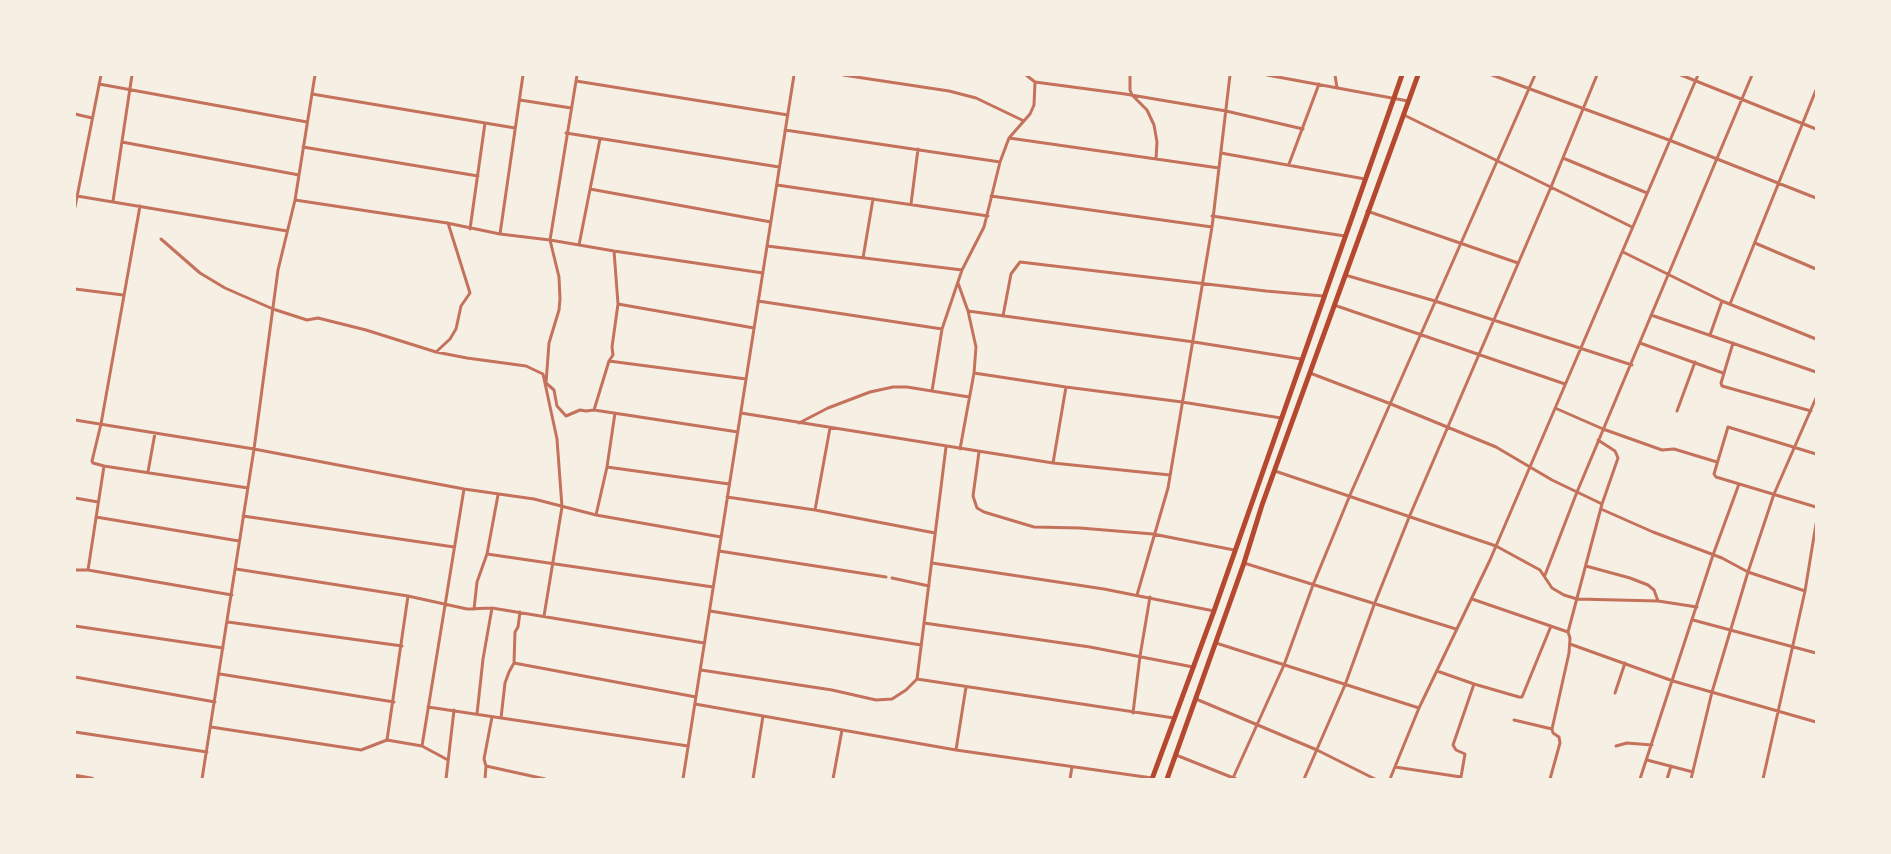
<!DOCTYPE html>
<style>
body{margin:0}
#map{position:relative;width:1891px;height:854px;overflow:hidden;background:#f6efe4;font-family:"Exo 2",sans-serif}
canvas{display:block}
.frame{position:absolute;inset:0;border:76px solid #f6efe4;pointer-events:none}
</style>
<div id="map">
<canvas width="1891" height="854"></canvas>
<div class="frame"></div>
</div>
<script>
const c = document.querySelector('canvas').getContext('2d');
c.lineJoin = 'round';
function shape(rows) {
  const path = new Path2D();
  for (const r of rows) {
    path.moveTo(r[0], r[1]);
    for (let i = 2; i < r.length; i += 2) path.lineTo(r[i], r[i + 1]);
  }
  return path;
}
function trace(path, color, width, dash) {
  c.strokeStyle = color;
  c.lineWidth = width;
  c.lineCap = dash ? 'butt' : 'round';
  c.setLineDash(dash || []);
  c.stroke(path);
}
trace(shape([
 [577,75,550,240,559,277,560,299,559,310,549,343,546,383,554,390,557,406,566,416,580,410,586,411,594,410,738,432],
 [843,75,949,91,976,98,1024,121],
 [1130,75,1130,90,1132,95,1147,110,1154,125,1157,142,1156,159],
 [1267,75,1408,101],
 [1335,75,1337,88],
 [1492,75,1669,140,1816,198],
 [1681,75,1816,129],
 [576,81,788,115],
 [1035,82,1125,94,1226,111,1303,129],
 [99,84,307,122],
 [312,94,515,128],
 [520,100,571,108],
 [75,114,92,118],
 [1404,115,1632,227],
 [785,130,1000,162],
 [566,133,779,167],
 [1009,138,1219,168],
 [122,142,299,175],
 [303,147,478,176],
 [1221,153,1365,179],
 [1563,158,1647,193],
 [1289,164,1319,84],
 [777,185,988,216],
 [590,189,771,222],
 [77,196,287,231],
 [991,196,1212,227],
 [295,200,447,223,500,234,550,240,614,251,763,273],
 [113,201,132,75],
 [911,204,918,149],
 [75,207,101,75],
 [1367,211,1518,263],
 [1212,216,1345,236],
 [470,229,485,123],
 [500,234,523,75],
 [161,239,200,273,225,288,273,309,307,320,318,318,366,330,436,352,467,358,526,366,543,374,557,439,562,507,544,616],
 [1755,243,1816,269],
 [579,245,600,139],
 [767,246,962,270,984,227,1000,162,1009,138,1030,114,1034,105,1035,82,1026,75],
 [1623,252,1722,301,1816,339],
 [863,258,873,199],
 [1345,275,1435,301,1632,365],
 [958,283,968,311,976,347,974,373,960,449],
 [75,289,123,295],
 [758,301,942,329],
 [618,304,754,328],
 [1730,304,1816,90],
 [1334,305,1565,384],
 [968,311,1194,342,1301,359],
 [1651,315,1816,372],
 [1003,316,1011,274,1020,262,1266,291,1323,296],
 [1710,335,1722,301],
 [1640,343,1723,373],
 [1733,343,1721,383,1722,386,1811,411],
 [436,352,450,339,456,329,461,306,470,293,448,223],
 [609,361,746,379],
 [974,373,1066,387,1182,402,1281,418],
 [1310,373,1391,404,1496,447,1552,480,1602,504],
 [932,391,942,329,962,270],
 [1555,408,1603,429,1662,450,1674,449,1717,462],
 [594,410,609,361,613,355,612,347,618,304,614,251],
 [1677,411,1695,362],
 [741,413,1053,463,1170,475],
 [75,420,254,449,464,489,534,499,596,515,721,537],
 [799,423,828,408,870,392,893,387,907,387,969,397],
 [979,452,973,496,977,508,984,512,1034,527,1080,528,1153,534,1234,550],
 [1816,454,1728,427,1714,474,1716,477,1816,507],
 [1053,463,1066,387],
 [104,466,248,488],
 [607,467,729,484],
 [1275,471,1496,546,1540,570,1552,588,1564,595,1577,599,1658,601,1697,607],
 [148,472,155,433],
 [727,497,815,510,935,533],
 [75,498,98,502],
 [1601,509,1653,532,1722,558,1748,572,1805,591],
 [815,510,830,428],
 [596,515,607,467,615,413],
 [243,516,454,547],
 [96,517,239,541],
 [719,551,886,577],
 [487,554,713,587],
 [932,563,1104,589,1214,611],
 [1244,563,1456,629],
 [1586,566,1630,578,1648,585,1654,590,1658,601],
 [236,569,408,596,467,609,492,608,704,643],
 [75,570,88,570,104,466,93,463,92,461,101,424,140,206],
 [88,570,232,595],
 [1545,575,1577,492,1752,75],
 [892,578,929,586],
 [1137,595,1168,488,1212,227,1230,75],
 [1472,599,1568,632],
 [474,609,477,582,487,554,498,495],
 [710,611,921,645],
 [520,612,518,627,515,632,514,663,696,697],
 [1693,620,1816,653],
 [228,622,402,646],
 [924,623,1090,647,1193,667],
 [75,626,223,648],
 [1216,643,1419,708],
 [1570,644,1673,681,1816,722],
 [701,670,832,690,876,700,892,699,906,690,917,679,946,447],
 [1437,671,1474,684,1519,697,1522,697,1551,626],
 [220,674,394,702],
 [75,677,215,702],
 [917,679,1174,718],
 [1615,693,1625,663],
 [1196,699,1317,750,1375,779],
 [695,704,956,750,1152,778],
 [428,707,688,746],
 [1133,713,1140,656,1150,597],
 [477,714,483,659,492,608],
 [492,717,484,759,486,766,545,779],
 [501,718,505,683,509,672,514,663],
 [1514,720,1552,729,1553,733,1559,737,1560,743,1550,779],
 [211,727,361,750,387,740,422,746,448,760],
 [1552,729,1569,653,1570,638,1568,632,1602,504,1618,458,1615,451,1598,440],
 [75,732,207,752],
 [387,740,408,596],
 [422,746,464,489],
 [1616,746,1627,743,1652,745],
 [956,750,966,687],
 [1176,755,1236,779],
 [1647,760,1693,772],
 [1395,767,1461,777,1465,754,1456,750,1453,745,1474,684],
 [1233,778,1284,665,1313,585,1350,495,1535,75],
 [202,779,254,449,278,270,295,200,315,75],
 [446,779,454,710],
 [485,779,486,766],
 [683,779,794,75],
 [753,779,763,716],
 [833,779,842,730],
 [1070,779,1072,767],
 [1304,779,1345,685,1374,605,1410,515,1551,187,1597,75],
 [1390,779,1419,708,1490,560,1698,75],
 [1640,779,1713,555,1739,484],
 [1667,779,1671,766],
 [1691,779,1712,692,1748,572,1774,494,1816,398],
 [1763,779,1805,591,1816,524]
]), '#c5725c', 3);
trace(shape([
 [75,776,92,779]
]), '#c5725c', 4.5);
trace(shape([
 [1152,779,1214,611,1402,75],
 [1167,779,1244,563,1262,505,1292,422,1418,75]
]), '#b5482f', 5);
</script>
